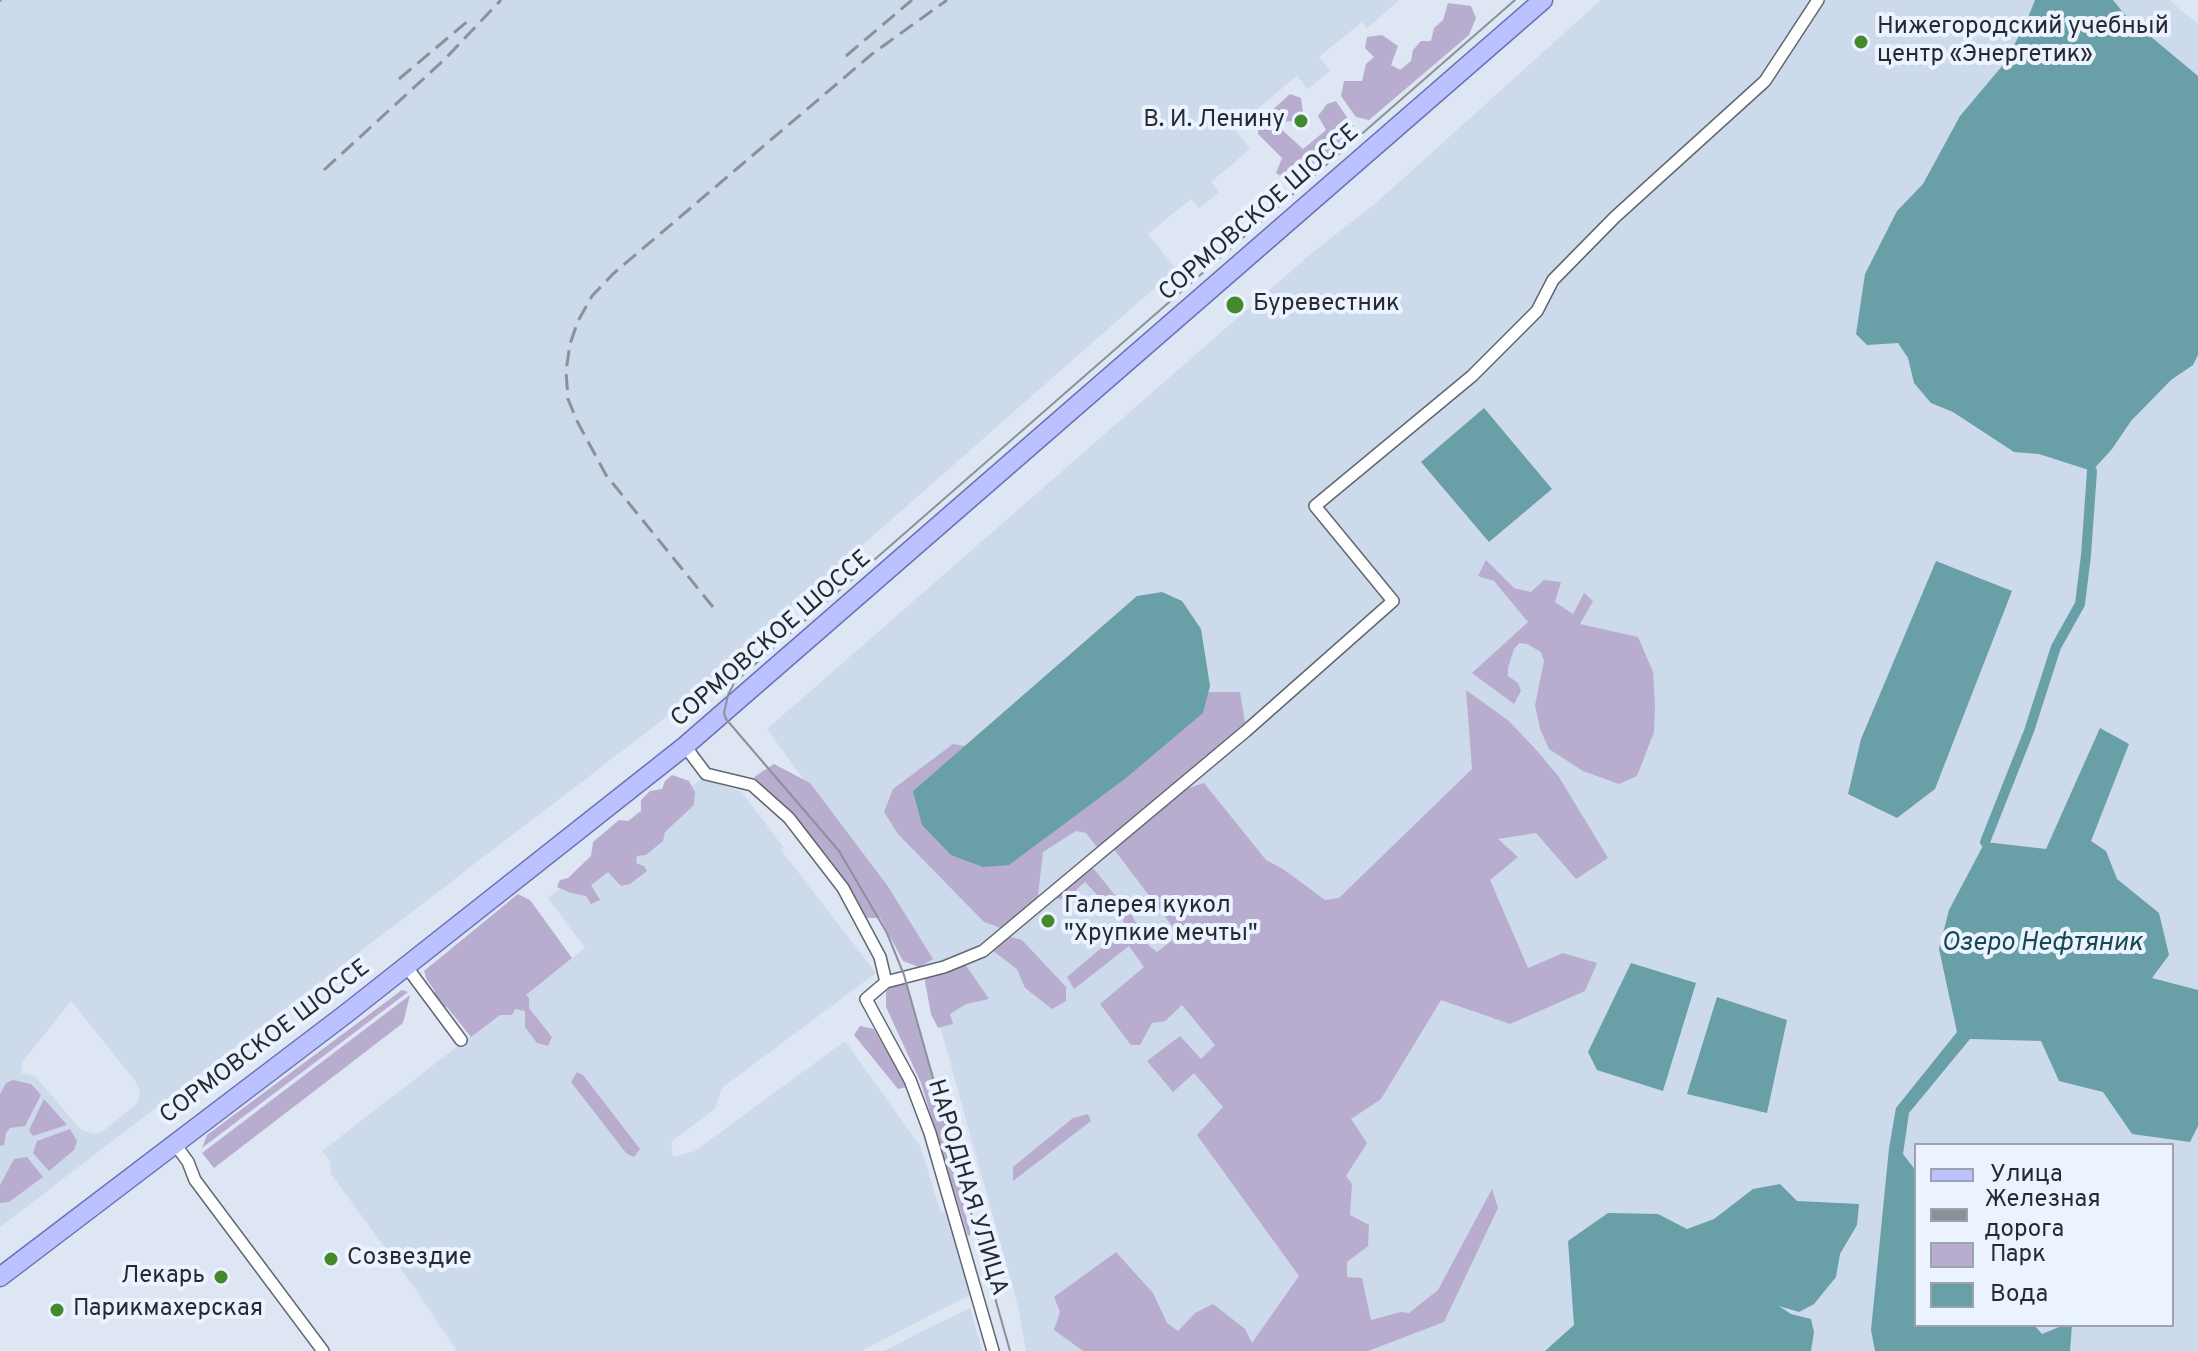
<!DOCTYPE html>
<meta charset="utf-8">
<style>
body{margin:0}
#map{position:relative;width:2198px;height:1351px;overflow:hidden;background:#dde6f2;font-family:Overpass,sans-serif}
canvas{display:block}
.legend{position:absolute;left:1914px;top:1143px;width:260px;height:184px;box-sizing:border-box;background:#eaf3ff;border:2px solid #9ca3ac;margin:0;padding:10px 14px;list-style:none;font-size:24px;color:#272b2f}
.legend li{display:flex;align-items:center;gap:16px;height:40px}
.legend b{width:40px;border:2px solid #9ca3ac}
</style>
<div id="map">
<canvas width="2198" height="1351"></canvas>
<ul class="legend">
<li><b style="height:10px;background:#bbc2ff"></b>Улица</li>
<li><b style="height:10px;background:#8a9199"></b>Железная дорога</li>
<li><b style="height:22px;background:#b8adcf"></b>Парк</li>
<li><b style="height:22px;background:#69a0a8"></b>Вода</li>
</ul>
</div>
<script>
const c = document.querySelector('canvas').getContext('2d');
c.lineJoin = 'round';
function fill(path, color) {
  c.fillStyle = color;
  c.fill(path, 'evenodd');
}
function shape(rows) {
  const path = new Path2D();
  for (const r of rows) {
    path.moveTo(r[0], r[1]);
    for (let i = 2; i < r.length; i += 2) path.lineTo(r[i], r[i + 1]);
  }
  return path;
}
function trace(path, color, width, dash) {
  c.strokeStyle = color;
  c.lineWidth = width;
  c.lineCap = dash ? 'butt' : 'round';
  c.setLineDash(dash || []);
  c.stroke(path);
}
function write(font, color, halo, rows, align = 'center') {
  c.font = font + ' Overpass,sans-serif';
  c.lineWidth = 8;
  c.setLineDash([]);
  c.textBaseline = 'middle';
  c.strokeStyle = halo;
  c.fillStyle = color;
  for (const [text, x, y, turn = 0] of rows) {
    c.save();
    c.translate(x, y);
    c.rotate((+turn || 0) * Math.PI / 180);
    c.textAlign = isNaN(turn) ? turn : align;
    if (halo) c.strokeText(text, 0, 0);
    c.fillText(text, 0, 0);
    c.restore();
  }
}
fill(shape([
 [0,0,1399,0,1367,28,1362,22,1319,57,1330,71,1308,89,1297,76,1234,128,1250,149,1211,182,1219,192,1199,208,1191,199,1148,234,1176,269,692,695,656,725,0,1227],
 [71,1001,136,1082,140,1092,137,1104,102,1132,95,1134,81,1130,35,1076,21,1073,23,1061],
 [1601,0,2169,0,2198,24,2198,1351,1026,1351,1018,1306,913,929,767,729,1312,253,1376,203],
 [1916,1145,2172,1145,2172,1325,1916,1325],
 [701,779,741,791,784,848,781,850,876,973,722,1088,715,1109,671,1142,673,1157,695,1151,845,1041,920,1146,941,1213,947,1212,970,1295,861,1351,457,1351,414,1287,331,1174,330,1161,322,1151,585,948,548,898],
 [970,1308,982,1351,884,1351,921,1332]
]), '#ccdaeb');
fill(shape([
 [1448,3,1471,6,1476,18,1469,35,1369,120,1356,117,1341,96,1344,81,1362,81,1366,64,1374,57,1365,48,1367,37,1382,35,1398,46,1391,65,1400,70,1411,61,1413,50,1421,41,1431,41,1434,28,1443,20],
 [1290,94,1301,98,1303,112,1294,122,1287,121,1280,128,1303,149,1326,130,1318,116,1327,104,1336,101,1353,126,1349,140,1325,163,1317,161,1296,179,1284,178,1276,173,1282,158,1258,134,1259,122],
 [1486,560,1514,588,1531,592,1544,580,1561,582,1555,602,1573,614,1584,593,1593,601,1580,624,1638,637,1653,672,1655,705,1654,732,1637,776,1619,784,1583,771,1549,749,1540,729,1535,705,1544,661,1541,652,1527,644,1519,643,1514,649,1508,668,1508,676,1518,683,1521,691,1514,704,1472,673,1528,622,1494,581,1478,576],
 [1466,690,1509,721,1539,753,1559,777,1608,858,1576,879,1536,833,1498,839,1518,857,1490,880,1528,968,1563,953,1597,963,1585,991,1510,1024,1441,1000,1381,1099,1351,1119,1367,1143,1346,1176,1352,1184,1350,1215,1369,1225,1368,1246,1347,1262,1347,1277,1362,1278,1371,1320,1401,1312,1409,1313,1438,1290,1492,1189,1498,1208,1444,1322,1368,1351,1083,1351,1054,1330,1060,1312,1054,1297,1116,1252,1153,1293,1167,1323,1178,1331,1195,1313,1213,1304,1245,1329,1252,1343,1299,1276,1197,1135,1223,1107,1194,1073,1173,1092,1147,1061,1180,1036,1201,1059,1215,1045,1182,1005,1165,1021,1152,1023,1140,1045,1131,1045,1100,1004,1144,967,1129,946,1074,989,1067,977,1126,927,1117,908,1125,903,1149,946,1157,952,1179,935,1113,848,1183,790,1204,783,1266,860,1283,869,1325,900,1339,898,1472,769],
 [1208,692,1240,692,1245,723,1101,846,1096,846,1086,833,1076,831,1043,852,1038,896,1001,928,984,922,898,834,884,812,893,789,953,744,965,746,913,791,1202,713],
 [774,764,810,783,887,885,933,959,919,967,903,961,880,918,866,918,816,847,778,800,754,777],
 [672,775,689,781,695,792,694,805,665,832,663,841,646,855,637,856,636,863,644,866,647,871,630,884,621,886,608,872,591,885,600,900,591,904,586,896,571,893,557,887,560,880,568,878,591,856,593,842,619,820,628,821,641,811,641,800,650,791,662,789,665,781],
 [1094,869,1118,899,1109,904,1104,902,1085,882,1065,900,1055,898,1086,870],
 [518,894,530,900,572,958,526,995,529,998,529,1008,552,1037,548,1046,537,1043,525,1027,525,1011,515,1009,512,1015,500,1015,471,1037,447,1007,442,1007,433,995,435,991,427,980,424,971],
 [1007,936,1022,940,1066,987,1066,1001,1052,1009,1025,988,1017,969,992,950],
 [965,964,989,999,966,1004,950,1014,953,1024,938,1028,931,1014,924,976],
 [906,984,968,1198,963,1206,971,1234,968,1236,921,1083,886,1007,886,992,891,985],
 [402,990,408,992,202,1148,207,1135],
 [410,995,403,1023,214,1168,202,1153],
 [860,1026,874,1029,907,1087,898,1089,854,1035],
 [577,1072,583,1075,640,1149,634,1157,626,1153,571,1082],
 [13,1080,31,1084,41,1095,25,1126,10,1128,6,1133,4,1145,0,1146,0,1094,6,1083],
 [44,1099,67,1125,33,1136,29,1130],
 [1088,1114,1091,1121,1013,1181,1013,1167,1073,1118],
 [70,1129,77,1141,74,1150,49,1171,33,1153,37,1141],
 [27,1157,43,1177,9,1202,0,1203,0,1185,14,1159]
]), '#b8adcf');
fill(shape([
 [2035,0,2113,0,2126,16,2198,76,2198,355,2193,365,2171,380,2131,421,2112,449,2092,471,2039,454,2014,452,1953,412,1931,403,1914,383,1908,358,1898,343,1867,345,1856,334,1865,274,1897,211,1923,184,1960,116,2003,65,2025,25],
 [1484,408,1552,489,1489,542,1421,462],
 [1936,561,2012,591,1935,789,1897,818,1848,794,1861,739],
 [1162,592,1182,601,1201,629,1210,686,1203,713,1126,778,1009,865,983,867,951,855,922,825,913,791,1137,596],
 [2100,728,2129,744,2091,841,2106,851,2117,879,2159,913,2169,955,2152,978,2198,990,2198,1126,2190,1142,2132,1134,2103,1092,2059,1081,2041,1041,1970,1039,1909,1113,1903,1154,1916,1171,1916,1325,2034,1325,2042,1334,2064,1325,2072,1325,2070,1351,1875,1351,1871,1330,1889,1148,1896,1108,1957,1032,1939,949,1949,910,1985,842,2046,849],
 [1631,963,1696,983,1663,1091,1597,1070,1588,1052],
 [1717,997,1787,1020,1767,1113,1687,1094],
 [1780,1184,1797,1201,1859,1204,1857,1225,1840,1254,1836,1277,1814,1304,1799,1312,1779,1306,1791,1314,1811,1319,1814,1332,1811,1351,1545,1351,1574,1325,1568,1241,1608,1213,1658,1214,1687,1229,1714,1219,1753,1189]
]), '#69a0a8');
trace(shape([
 [1985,842,2029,731,2056,647,2080,604,2086,555,2092,471]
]), '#69a0a8', 10);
const street = shape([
 [685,746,706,774,752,785,789,818,843,888,880,957,886,982],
 [406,966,461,1040],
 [175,1144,188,1162,195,1180,323,1351],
 [993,1351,930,1133,910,1080,866,999,886,982,944,967,983,951,1246,731,1393,601,1315,506,1472,376,1537,311,1553,280,1615,217,1765,81,1818,0]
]);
const primary = shape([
 [0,1277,347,1013,685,746,1543,0]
]);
trace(street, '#606771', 14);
trace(primary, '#6a72b6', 21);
trace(street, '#fff', 11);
trace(primary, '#bbc2ff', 18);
trace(shape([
 [1010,1351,904,975,887,933,839,851,726,719,724,713,728,695,734,683,771,650,1515,0]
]), '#8a9199', 2);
trace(shape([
 [0,1,1,0],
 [846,56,912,0],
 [399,79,469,20],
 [324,170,445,59,501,0],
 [713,607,606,475,577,421,568,399,566,371,570,344,578,321,592,296,614,273,872,54,947,0]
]), '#8a9199', 3, [16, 8]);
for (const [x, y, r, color] of [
 [1861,42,8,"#45892d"],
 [1301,121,8,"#45892d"],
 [1235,305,10,"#45892d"],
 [1048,921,8,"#45892d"],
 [331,1259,8,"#45892d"],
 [221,1277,8,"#45892d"],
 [57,1310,8,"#45892d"]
]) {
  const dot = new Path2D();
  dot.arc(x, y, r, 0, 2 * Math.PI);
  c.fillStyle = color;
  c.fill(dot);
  trace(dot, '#eaf3ff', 3);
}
write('24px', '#272b2f', '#eaf3ff', [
 ["Нижегородский учебный",1877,28],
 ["центр «Энергетик»",1877,56],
 ["В. И. Ленину",1285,121,"right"],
 ["Буревестник",1253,305],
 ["Галерея кукол",1064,907],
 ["\"Хрупкие мечты\"",1064,935],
 ["Созвездие",347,1259],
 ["Лекарь",205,1277,"right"],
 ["Парикмахерская",73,1310]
], 'left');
write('24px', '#272b2f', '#eaf3ff', [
 ["СОРМОВСКОЕ ШОССЕ",1260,214,-41],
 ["СОРМОВСКОЕ ШОССЕ",772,640,-41],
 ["СОРМОВСКОЕ ШОССЕ",266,1043,-37],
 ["НАРОДНАЯ УЛИЦА",966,1188,73]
]);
write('italic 26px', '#16484f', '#eaf3ff', [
 ["Озеро Нефтяник",2042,945]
]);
</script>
